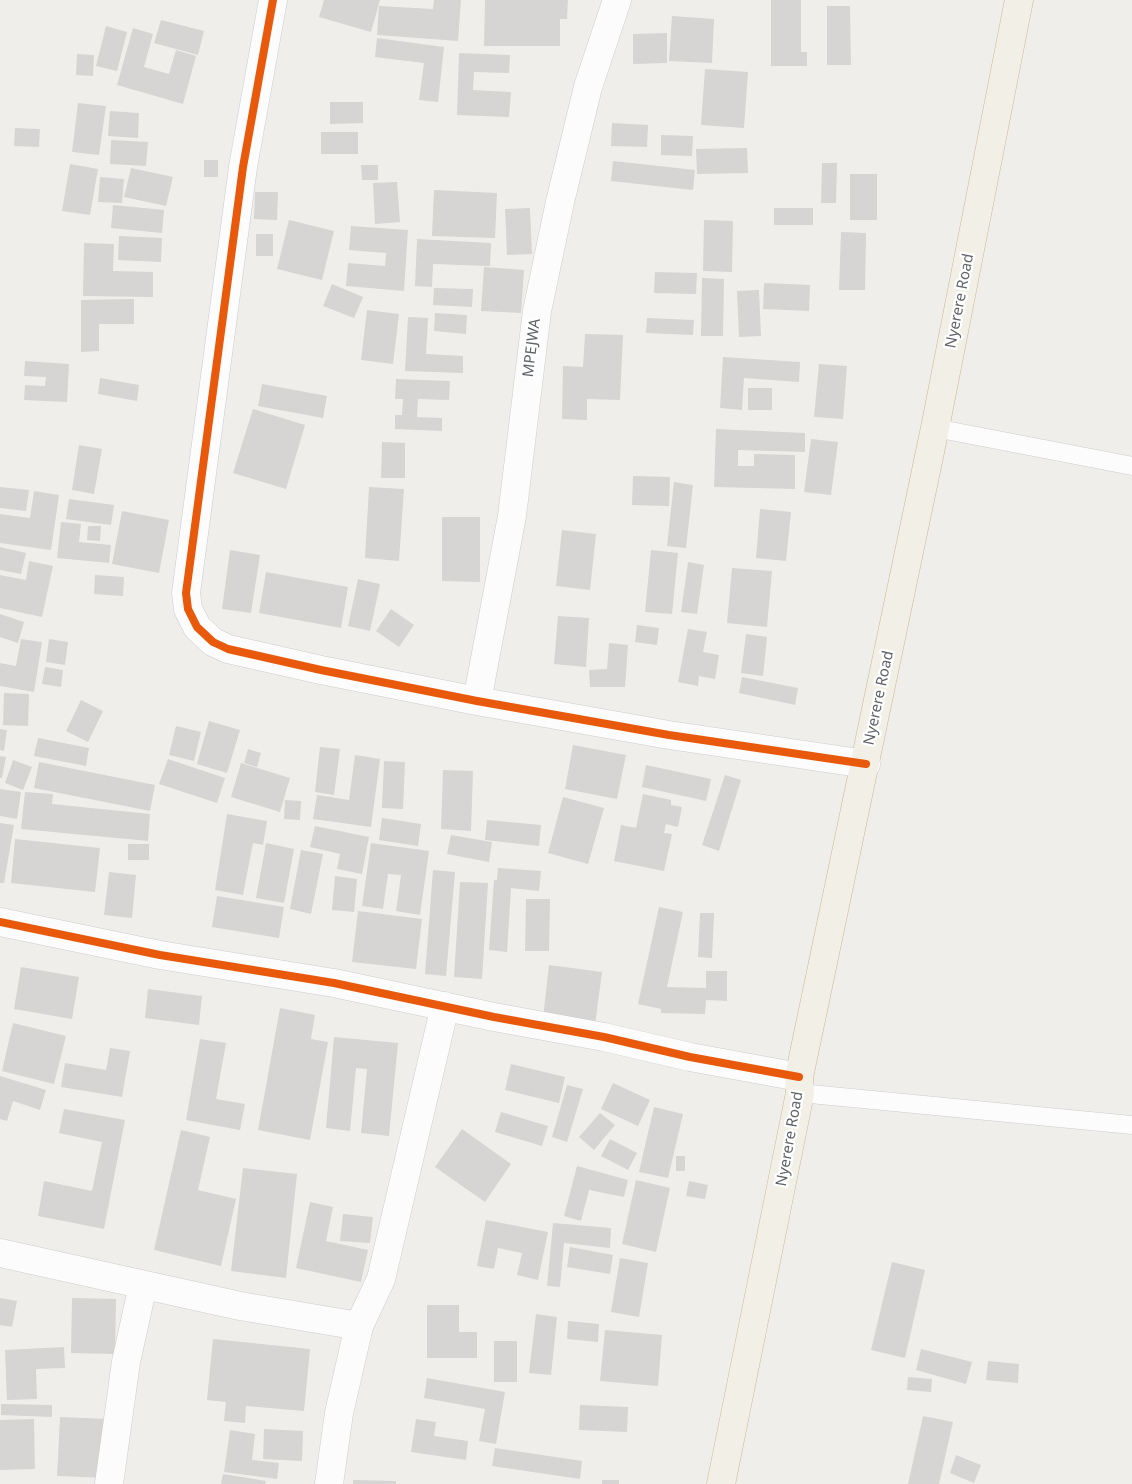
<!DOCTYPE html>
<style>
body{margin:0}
canvas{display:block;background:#efeeea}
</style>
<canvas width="1132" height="1484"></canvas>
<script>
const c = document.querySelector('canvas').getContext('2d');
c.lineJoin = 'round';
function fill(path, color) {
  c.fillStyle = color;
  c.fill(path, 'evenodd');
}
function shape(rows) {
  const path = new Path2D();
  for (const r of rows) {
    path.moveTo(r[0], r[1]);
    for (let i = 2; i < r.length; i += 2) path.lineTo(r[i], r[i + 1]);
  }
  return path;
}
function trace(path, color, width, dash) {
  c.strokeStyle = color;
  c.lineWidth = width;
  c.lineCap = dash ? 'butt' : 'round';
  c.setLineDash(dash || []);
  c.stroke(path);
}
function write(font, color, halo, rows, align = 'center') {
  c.font = font + ' "Noto Sans",sans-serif';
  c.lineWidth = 4.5;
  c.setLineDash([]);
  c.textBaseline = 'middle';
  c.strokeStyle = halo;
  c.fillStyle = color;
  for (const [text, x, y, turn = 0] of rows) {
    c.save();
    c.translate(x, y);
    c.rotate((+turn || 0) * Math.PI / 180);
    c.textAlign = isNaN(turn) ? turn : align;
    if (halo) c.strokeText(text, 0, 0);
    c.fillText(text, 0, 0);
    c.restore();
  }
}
fill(shape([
 [324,0,380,0,371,32,319,17],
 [434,0,461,0,458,41,377,35,379,6,433,9],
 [485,0,568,0,567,19,560,19,560,46,484,46],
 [771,0,801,0,801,52,807,52,807,66,771,66],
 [827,6,850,6,851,65,827,65],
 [672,16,714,19,712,63,669,61],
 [161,20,204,31,198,55,154,43],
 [106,26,127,32,117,71,96,66],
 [133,28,153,34,144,67,169,74,176,50,196,56,183,104,117,85],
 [667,33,667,63,633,64,633,34],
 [377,38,444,47,438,102,419,100,424,63,375,57],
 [459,53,510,55,509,73,474,72,473,90,511,92,509,117,457,115],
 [77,54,94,55,93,76,76,75],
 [705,69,748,72,744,128,701,125],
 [330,102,363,102,363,123,330,124],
 [78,103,106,106,99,155,72,152],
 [110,111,139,113,138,138,108,136],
 [612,123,648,125,647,147,611,146],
 [15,128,40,129,39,147,14,146],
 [321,132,358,132,358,154,321,154],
 [661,135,693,136,692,156,661,155],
 [111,140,148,142,146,166,110,164],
 [747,148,748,173,697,174,696,149],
 [204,160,218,160,218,177,204,177],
 [613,161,695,170,693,190,611,181],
 [822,163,837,163,836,203,821,203],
 [70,164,98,169,90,215,62,211],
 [361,165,378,165,378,180,362,180],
 [131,168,173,177,166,206,124,197],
 [850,174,877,174,877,220,850,220],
 [100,177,124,179,122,203,98,202],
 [397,182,400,222,375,224,373,183],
 [434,190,497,193,495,238,432,236],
 [255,192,278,192,277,220,254,219],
 [113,205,164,210,162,233,111,228],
 [530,208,532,254,507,255,505,209],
 [774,208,813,208,813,225,774,225],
 [289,220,334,231,322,280,277,269],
 [704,220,733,221,732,272,703,271],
 [351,226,408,230,404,291,346,286,348,263,385,266,386,253,349,250],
 [841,232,866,233,865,290,839,290],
 [256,234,273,234,273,256,256,256],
 [119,236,162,238,161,262,118,260],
 [417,239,491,243,490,266,433,264,432,287,415,286],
 [84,243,114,244,113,271,153,272,153,297,83,296],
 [484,267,524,270,521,313,481,311],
 [655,272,697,273,696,294,654,293],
 [702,278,724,279,723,336,701,336],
 [764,283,810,285,809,311,763,309],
 [332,284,363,297,354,318,323,306],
 [434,288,473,289,472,307,433,305],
 [759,290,761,336,739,337,737,291],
 [134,299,134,324,99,324,99,351,81,352,81,300],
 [367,310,399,314,393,364,361,360],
 [435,313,467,315,466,334,434,331],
 [408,317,428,318,426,354,463,356,463,373,405,371],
 [647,318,694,320,693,335,646,333],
 [585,334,623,335,620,400,587,399,587,420,562,419,563,366,583,367],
 [723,357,800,362,799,382,744,378,742,410,720,408],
 [25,361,69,364,67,402,24,400,25,385,45,386,46,377,24,376],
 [819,364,847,366,843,419,814,417],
 [100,378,139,385,137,401,98,394],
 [396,379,450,381,449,400,418,399,417,417,442,418,442,431,395,429,395,415,402,415,403,399,395,399],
 [262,384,327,396,323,418,258,406],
 [748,388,772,388,772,410,748,410],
 [253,409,305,425,286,489,233,473],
 [716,429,805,433,805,452,738,450,738,466,754,466,754,454,795,455,795,489,714,487],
 [811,439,838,442,831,495,804,492],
 [382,442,405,443,405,478,381,478],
 [79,445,102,449,94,494,72,490],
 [633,476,670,477,669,506,632,505],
 [674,482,693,485,686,548,667,546],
 [0,487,29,490,26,511,0,508],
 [369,487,404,489,399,561,365,558],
 [34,491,59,495,51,550,0,543,0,514,30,518],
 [69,499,114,505,111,525,66,519],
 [760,509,791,512,786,561,756,558],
 [122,511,169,520,159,573,112,564],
 [442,517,480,517,480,582,442,581],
 [61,522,81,524,79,542,111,545,109,563,57,558],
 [88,526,101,526,100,541,87,540],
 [562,530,596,534,590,590,556,586],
 [0,547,26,553,21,574,0,570],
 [230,550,260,555,251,613,222,609],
 [651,550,678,553,672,614,645,612],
 [29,561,53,566,42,617,0,608,0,575,26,580],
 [688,562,704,565,697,614,681,612],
 [732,568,772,571,767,627,727,623],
 [266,572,348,587,341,628,259,613],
 [95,575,124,577,123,596,94,594],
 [358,579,380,584,370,631,348,626],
 [391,609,414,625,399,647,376,631],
 [0,614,24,622,18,643,0,637],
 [558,616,589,618,586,667,554,664],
 [637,625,659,628,657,645,635,642],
 [688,629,707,632,703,652,719,655,715,679,699,676,698,686,678,682],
 [746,634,767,637,763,676,741,673],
 [21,639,42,642,34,692,0,686,0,663,16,666],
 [49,639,68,642,65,665,46,662],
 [609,643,628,645,625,687,590,687,589,670,607,669],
 [45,667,63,670,61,687,42,684],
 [742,677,798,688,795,705,739,693],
 [4,693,29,694,28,726,3,725],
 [81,700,103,711,88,742,66,731],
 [209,721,240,730,227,773,197,764],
 [176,726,201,732,194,761,169,755],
 [0,729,7,730,4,751,0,750],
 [38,738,89,748,86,766,34,756],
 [573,745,626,755,617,799,565,789],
 [320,747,340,749,334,795,315,792],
 [248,749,261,753,257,767,244,763],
 [355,755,380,759,371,827,313,819,317,795,349,800],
 [0,756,6,757,2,778,0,778],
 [168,759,225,778,217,803,159,784],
 [13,760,32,767,23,790,5,783],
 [384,761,405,762,403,809,382,808],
 [39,762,155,785,150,811,34,788],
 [241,763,290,778,280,812,231,797],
 [646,765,711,779,706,801,642,787],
 [443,770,473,771,471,831,441,829],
 [725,775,741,780,719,851,702,845],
 [0,789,21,792,17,819,0,816],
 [25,792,53,794,52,804,150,814,148,841,21,829],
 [643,794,671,800,671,805,682,807,678,827,666,824,664,833,672,834,664,871,614,861,621,825,636,828],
 [563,797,604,808,588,864,548,853],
 [285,800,301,801,300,820,284,819],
 [227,814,267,821,263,845,253,843,243,895,215,890],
 [382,818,421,824,418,846,379,840],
 [487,820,541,825,539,846,485,840],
 [0,823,14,825,4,883,0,883],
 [315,826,369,837,362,874,337,869,340,854,310,847],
 [451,835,492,842,489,862,447,854],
 [15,839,100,848,95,892,11,883],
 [266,843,294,849,284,903,256,898],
 [371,843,429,851,420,915,396,911,401,875,388,874,383,909,362,906],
 [128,844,149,844,149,860,128,860],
 [301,850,323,854,311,914,290,909],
 [498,868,541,871,539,891,511,888,507,952,489,950,494,880,497,880],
 [433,870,455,872,446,976,425,974],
 [109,872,136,875,132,918,104,915],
 [335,876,357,879,354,912,332,910],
 [460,882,488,883,482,979,454,977],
 [217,896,284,907,279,938,212,927],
 [526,899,550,899,549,951,525,951],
 [659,907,683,912,667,987,706,988,706,971,727,971,727,1001,706,1000,705,1014,661,1013,661,1009,638,1004],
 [358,911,422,919,416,969,352,962],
 [700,913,714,913,712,958,698,957],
 [549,965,602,972,595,1025,543,1018],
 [21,967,79,977,72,1019,14,1009],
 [148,989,202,996,199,1025,145,1018],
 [280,1008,315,1015,311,1039,328,1042,310,1140,258,1130],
 [13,1023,66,1036,54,1084,2,1071],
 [334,1037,398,1043,389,1136,361,1133,367,1069,356,1068,350,1131,326,1128],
 [200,1039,226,1043,216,1099,245,1104,240,1130,186,1120],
 [110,1048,130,1051,122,1097,61,1087,65,1063,106,1070],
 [511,1064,565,1077,559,1103,505,1090],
 [0,1076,46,1090,40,1110,13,1101,7,1121,0,1119],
 [613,1083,650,1100,638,1126,601,1109],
 [567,1085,583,1089,567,1142,552,1137],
 [654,1107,683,1114,668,1178,639,1172],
 [64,1109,125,1120,104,1229,38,1216,44,1181,92,1191,102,1142,59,1133],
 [501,1112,548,1126,542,1146,495,1132],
 [600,1113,615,1125,594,1150,579,1137],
 [462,1129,511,1164,485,1202,435,1167],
 [181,1130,210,1137,198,1190,236,1199,221,1266,154,1250],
 [610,1139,637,1153,628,1170,601,1156],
 [676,1156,685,1156,685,1171,676,1171],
 [577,1166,628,1180,624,1197,589,1190,581,1221,564,1216],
 [243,1168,297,1174,286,1278,231,1271],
 [636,1180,670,1188,656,1252,622,1244],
 [689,1181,708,1185,705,1199,686,1196],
 [310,1202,333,1207,326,1241,368,1250,361,1282,296,1268],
 [343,1214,373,1217,370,1243,340,1241],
 [486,1220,548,1232,538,1280,517,1275,522,1253,498,1248,494,1269,477,1266],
 [553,1223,611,1228,610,1248,564,1243,560,1287,547,1286],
 [570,1247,613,1255,610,1274,567,1267],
 [620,1258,648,1263,639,1317,611,1312],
 [892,1262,925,1270,905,1358,871,1350],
 [0,1298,17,1301,12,1327,0,1325],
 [72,1298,116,1299,115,1354,71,1353],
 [427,1305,459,1305,459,1332,477,1332,477,1358,427,1358],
 [536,1314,557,1317,551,1375,529,1373],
 [568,1321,599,1324,598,1342,567,1339],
 [605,1330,662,1335,658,1386,600,1381],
 [213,1339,310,1349,304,1411,246,1406,245,1423,224,1421,226,1402,207,1400],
 [494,1341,517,1341,517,1382,494,1382],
 [64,1347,65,1368,36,1369,37,1399,7,1400,5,1350],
 [921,1349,972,1362,966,1384,916,1370],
 [988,1361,1019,1364,1018,1383,986,1380],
 [908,1377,932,1379,931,1392,907,1390],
 [427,1378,505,1392,496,1444,479,1441,485,1409,424,1398],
 [1,1404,52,1405,52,1417,1,1415],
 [580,1405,628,1407,627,1432,579,1430],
 [923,1416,953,1422,939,1484,908,1484],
 [60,1417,108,1419,106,1478,57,1476],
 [34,1419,35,1469,0,1470,0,1420],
 [416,1419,436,1422,434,1436,468,1441,466,1460,411,1452],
 [264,1429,303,1431,302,1461,263,1459],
 [230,1430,255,1434,252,1460,279,1463,277,1479,224,1472],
 [495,1448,582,1461,580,1479,492,1466],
 [956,1455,981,1465,974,1483,950,1473],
 [223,1474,266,1481,265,1484,221,1484],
 [353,1480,396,1481,396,1484,353,1484],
 [602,1480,619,1480,619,1484,602,1484]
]), '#d6d5d3');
const service = shape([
 [935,428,1132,466],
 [800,1093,1132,1125]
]);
const minor = shape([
 [273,0,243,167,186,593,188,609,197,627,213,642,228,649,321,670,477,701,669,735,866,764],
 [477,701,512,516,537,311,560,202,588,87,617,0],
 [0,922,160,955,334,983,494,1017,604,1037,690,1057,799,1077],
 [0,1253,240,1306,359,1326],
 [109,1484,126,1362,143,1285],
 [329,1484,339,1413,359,1326,381,1279,445,1006]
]);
const trunk = shape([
 [721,1484,800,1093,799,1077,935,428,1019,0]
]);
trace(service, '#cbcccc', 19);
trace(minor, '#cbcccc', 29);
trace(trunk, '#c8b996', 29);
trace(service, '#fdfcfc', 18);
trace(minor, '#fdfcfc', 28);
trace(trunk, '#f2f0e6', 28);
trace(shape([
 [273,0,243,167,186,593,188,609,197,627,213,642,228,649,321,670,477,701,669,735,866,764],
 [0,922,160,955,334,983,494,1017,604,1037,690,1057,799,1077]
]), '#e8590c', 8);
write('15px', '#5f6368', '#fff', [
 ["Nyerere Road",960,301,-79],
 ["MPEJWA",532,348,-83],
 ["Nyerere Road",879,698,-78],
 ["Nyerere Road",790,1139,-80]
]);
</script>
